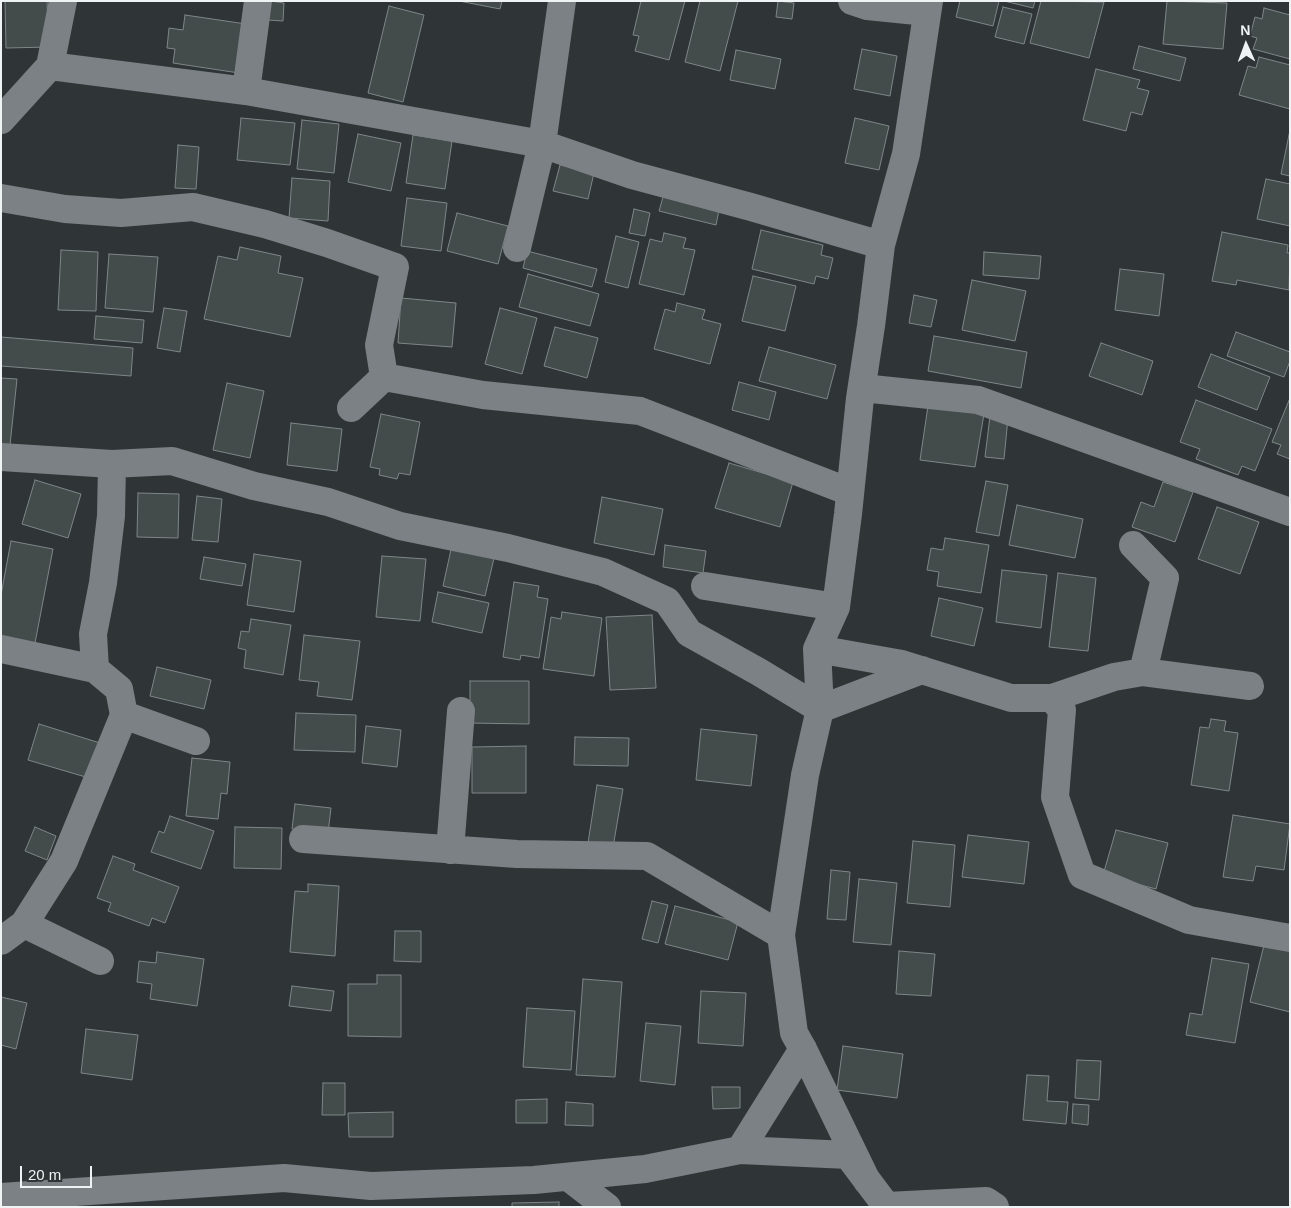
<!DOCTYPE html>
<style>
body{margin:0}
#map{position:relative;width:1291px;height:1208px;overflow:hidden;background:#2f3537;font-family:Arial,sans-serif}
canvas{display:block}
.frame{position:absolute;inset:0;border:2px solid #eff3f4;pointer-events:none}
.north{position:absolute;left:1221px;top:20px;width:50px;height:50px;-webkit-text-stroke:4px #2f3537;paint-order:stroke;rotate:358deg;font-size:14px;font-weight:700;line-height:20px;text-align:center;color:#eff3f4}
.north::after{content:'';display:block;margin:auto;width:18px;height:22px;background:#eff3f4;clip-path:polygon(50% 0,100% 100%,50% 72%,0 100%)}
.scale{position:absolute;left:20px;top:1166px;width:72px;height:22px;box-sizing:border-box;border:2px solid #eff3f4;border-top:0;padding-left:6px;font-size:15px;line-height:18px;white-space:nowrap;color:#eff3f4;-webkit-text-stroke:4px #2f3537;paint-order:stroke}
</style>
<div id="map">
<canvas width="1291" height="1208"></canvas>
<div class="frame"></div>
<div class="north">N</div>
<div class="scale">20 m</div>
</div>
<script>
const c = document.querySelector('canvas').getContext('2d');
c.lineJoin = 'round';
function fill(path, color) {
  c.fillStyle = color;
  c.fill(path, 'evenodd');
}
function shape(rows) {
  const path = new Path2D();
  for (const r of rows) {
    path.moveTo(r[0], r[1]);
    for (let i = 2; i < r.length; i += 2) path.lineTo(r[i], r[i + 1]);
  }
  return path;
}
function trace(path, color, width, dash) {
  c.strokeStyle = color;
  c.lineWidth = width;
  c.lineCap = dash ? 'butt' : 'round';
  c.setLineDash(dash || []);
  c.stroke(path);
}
const building = shape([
 [5,1,47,1,49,47,6,48,5,1],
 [270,1,284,3,283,21,268,20,270,1],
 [459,1,502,1,500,9,459,1],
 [641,1,685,1,669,60,635,51,639,36,633,35,641,1],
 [700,1,738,1,720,71,685,62,700,1],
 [778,1,794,3,792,19,776,17,778,1],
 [960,1,999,1,993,26,956,17,960,1],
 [1004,1,1035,1,1033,8,1004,1],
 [1041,1,1104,2,1089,58,1030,43,1041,1],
 [1167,1,1227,3,1223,49,1163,44,1167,1],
 [389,6,424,15,403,102,368,93,389,6],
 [1003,7,1032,14,1024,44,995,37,1003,7],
 [1264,8,1290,15,1290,59,1253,49,1257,38,1250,36,1255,17,1262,19,1264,8],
 [185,15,246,24,239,73,173,63,175,49,167,48,169,28,183,30,185,15],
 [1139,46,1186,58,1180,81,1133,69,1139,46],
 [862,49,897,56,890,96,854,89,862,49],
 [736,50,781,59,775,89,730,80,736,50],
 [1259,57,1290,65,1290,109,1239,95,1248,66,1256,68,1259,57],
 [1096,69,1140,80,1137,88,1149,91,1142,115,1131,112,1126,131,1083,120,1096,69],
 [241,118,295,123,290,165,237,160,241,118],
 [855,118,889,126,879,170,845,163,855,118],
 [302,120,339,124,334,173,297,169,302,120],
 [1290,130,1290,176,1281,174,1290,130],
 [358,134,401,143,391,191,348,182,358,134],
 [413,135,452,141,445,189,406,183,413,135],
 [178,145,199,147,196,189,175,188,178,145],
 [560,165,594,173,588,199,553,191,560,165],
 [292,178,330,181,328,221,289,218,292,178],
 [1266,179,1290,184,1290,226,1257,219,1266,179],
 [663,197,719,210,716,225,659,211,663,197],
 [407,198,447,203,441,251,401,246,407,198],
 [634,209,650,213,645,236,629,233,634,209],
 [457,213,508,226,498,264,447,251,457,213],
 [761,230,823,245,821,255,833,258,828,279,816,276,814,284,752,269,761,230],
 [1222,232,1288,245,1287,253,1290,253,1289,290,1237,280,1236,285,1212,281,1222,232],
 [664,233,686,238,683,248,695,250,684,295,639,284,650,239,662,242,664,233],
 [616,236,639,242,628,288,605,282,616,236],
 [240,247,281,256,278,273,303,278,290,337,204,319,218,256,237,260,240,247],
 [61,250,98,252,96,311,58,310,61,250],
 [527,251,597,269,592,287,523,268,527,251],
 [984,252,1041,256,1039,279,983,275,984,252],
 [109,254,158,257,153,312,105,308,109,254],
 [1120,269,1164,274,1159,316,1115,310,1120,269],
 [528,274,599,294,590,326,519,307,528,274],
 [753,276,796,286,785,331,742,321,753,276],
 [972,280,1026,291,1015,341,962,330,972,280],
 [914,295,937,300,931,327,909,323,914,295],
 [401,298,456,303,452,347,398,343,401,298],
 [677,303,705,310,702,319,721,324,710,364,654,349,665,309,675,312,677,303],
 [164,308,187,311,180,352,157,348,164,308],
 [500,308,537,318,522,374,485,364,500,308],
 [96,316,144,320,142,343,94,339,96,316],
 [555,327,598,338,587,378,544,366,555,327],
 [1236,332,1290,352,1290,361,1284,377,1227,356,1236,332],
 [934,336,1027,352,1021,388,928,371,934,336],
 [1,337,133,348,131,376,1,366,1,337],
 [1101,343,1153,361,1142,395,1089,376,1101,343],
 [769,347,836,365,827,399,759,381,769,347],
 [1211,354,1270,377,1257,410,1198,387,1211,354],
 [1,378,17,379,10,445,1,444,1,378],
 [739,382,776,392,769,420,732,410,739,382],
 [227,383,264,391,250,458,213,450,227,383],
 [1290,398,1290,459,1277,454,1281,445,1272,442,1290,398],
 [1196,400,1272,429,1255,471,1242,466,1238,475,1196,459,1200,449,1180,442,1196,400],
 [928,406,984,414,975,467,920,460,928,406],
 [381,414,420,422,410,475,399,473,397,479,379,475,380,469,370,467,381,414],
 [990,416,1008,418,1004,459,985,457,990,416],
 [291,423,342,429,337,471,287,465,291,423],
 [729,463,793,482,780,527,715,508,729,463],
 [35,480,81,494,68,538,22,524,35,480],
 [986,481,1008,485,999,536,976,532,986,481],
 [1163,482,1193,492,1175,542,1132,527,1141,502,1154,507,1163,482],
 [138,493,179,494,178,538,137,537,138,493],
 [197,496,222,499,218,542,192,540,197,496],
 [602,497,663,509,654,555,594,543,602,497],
 [1017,505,1083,519,1075,558,1009,545,1017,505],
 [1217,507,1259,522,1240,574,1198,559,1217,507],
 [945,538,989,545,981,593,937,586,939,572,927,570,931,548,943,550,945,538],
 [11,541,53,549,35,643,1,636,1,595,11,541],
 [452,545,495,554,485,596,443,586,452,545],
 [665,545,706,551,703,573,663,567,665,545],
 [254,554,301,561,294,612,247,605,254,554],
 [382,556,426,559,420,621,376,617,382,556],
 [204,557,246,564,242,586,200,579,204,557],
 [1002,570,1047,575,1041,628,996,622,1002,570],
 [1058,573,1096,578,1088,651,1049,647,1058,573],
 [514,582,539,586,537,597,548,599,539,658,521,655,520,660,503,657,514,582],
 [438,592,489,603,482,633,432,622,438,592],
 [939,598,983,608,974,646,931,636,939,598],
 [562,612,602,618,594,676,543,669,551,617,561,619,562,612],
 [652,615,656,688,610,690,606,617,652,615],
 [251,619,291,625,283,675,244,668,246,650,238,648,241,631,249,632,251,619],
 [304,635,360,641,352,700,317,696,319,682,299,680,304,635],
 [157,667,211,680,204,709,150,696,157,667],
 [470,681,529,681,529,724,470,723,470,681],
 [296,713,356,715,355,752,294,750,296,713],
 [1211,719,1226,721,1224,731,1238,733,1229,791,1191,785,1200,727,1209,728,1211,719],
 [39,724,100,743,89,778,28,760,39,724],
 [366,726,401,730,397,767,362,763,366,726],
 [701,729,757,735,751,786,696,780,701,729],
 [575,737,629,738,628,766,574,765,575,737],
 [526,746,526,793,472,793,472,747,526,746],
 [192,758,230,762,227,794,221,793,218,819,186,816,192,758],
 [597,785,623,789,613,847,588,843,597,785],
 [295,804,331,808,328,833,292,829,295,804],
 [1233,815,1290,824,1284,870,1256,866,1253,881,1223,877,1233,815],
 [170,816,214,831,201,869,151,852,159,831,164,833,170,816],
 [35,827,56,836,47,860,25,851,35,827],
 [235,827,282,828,281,869,234,868,235,827],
 [1116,830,1168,843,1156,889,1103,875,1116,830],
 [968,835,1029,842,1024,884,962,877,968,835],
 [913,841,955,845,950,907,907,903,913,841],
 [113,856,135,864,133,870,179,887,165,923,152,918,149,926,108,911,111,903,97,898,113,856],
 [831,870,850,872,846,920,827,919,831,870],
 [859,879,897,883,891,945,853,942,859,879],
 [308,884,339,886,335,956,290,952,295,891,308,892,308,884],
 [652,901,668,905,658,943,642,939,652,901],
 [675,906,738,922,728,960,665,944,675,906],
 [395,931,421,931,421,962,394,961,395,931],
 [1264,945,1290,951,1290,1012,1250,1002,1264,945],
 [899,951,935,954,931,996,896,994,899,951],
 [157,952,204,959,197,1006,150,999,152,984,137,982,139,961,156,963,157,952],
 [1212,958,1249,964,1235,1043,1186,1035,1190,1013,1202,1015,1212,958],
 [377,975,401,975,401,1037,348,1036,348,984,377,984,377,975],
 [583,979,622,982,615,1077,576,1075,583,979],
 [292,986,334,991,331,1011,289,1006,292,986],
 [701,991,746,993,743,1046,698,1043,701,991],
 [1,997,27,1003,16,1049,1,1045,1,997],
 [527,1008,575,1011,571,1070,523,1067,527,1008],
 [646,1023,681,1026,675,1085,640,1081,646,1023],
 [86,1029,138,1035,132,1080,81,1073,86,1029],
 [843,1046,903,1054,897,1098,837,1090,843,1046],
 [1077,1060,1101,1061,1099,1100,1075,1098,1077,1060],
 [1027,1075,1049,1076,1047,1101,1068,1102,1066,1124,1023,1120,1027,1075],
 [323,1083,345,1083,345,1115,322,1115,323,1083],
 [712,1087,740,1087,740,1108,713,1109,712,1087],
 [547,1099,547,1123,516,1123,516,1100,547,1099],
 [566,1102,593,1104,593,1126,565,1125,566,1102],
 [1073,1104,1089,1105,1088,1125,1072,1123,1073,1104],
 [393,1112,393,1137,349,1137,348,1113,393,1112],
 [559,1202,559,1207,512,1207,512,1203,559,1202]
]);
fill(building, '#444b4b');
trace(building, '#7f8687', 1);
trace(shape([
 [852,1,867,6,927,12],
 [50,66,246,91,542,144,632,175,751,207,881,245],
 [246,91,258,1],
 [1,120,50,66,63,1],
 [1,198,65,209,121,213,193,207,265,224,327,243,395,267,379,345,384,377],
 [517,248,542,144,562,1],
 [862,388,978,400,1290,512],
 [351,408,384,377,483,395,640,411,850,492],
 [1,457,112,464],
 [1133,545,1165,578,1143,672],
 [705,586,836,607],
 [1,649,95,669],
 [817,649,902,664,1011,698,1052,698,1114,677,1143,672,1250,686],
 [1052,698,1062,710,1055,797,1082,875,1189,920,1290,938],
 [124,715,196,741],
 [303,839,517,854,647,856,781,935],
 [450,850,461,711],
 [24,924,100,961],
 [1,941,24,924,64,861,124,715,119,689,95,669,93,634,103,583,111,516,112,464,172,461,254,486,328,502,400,526,508,548,603,572,667,601,689,633,759,672,820,709,922,670],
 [740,1150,803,1049],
 [568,1177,607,1207],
 [867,1181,803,1049,794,1033,781,935,805,775,820,709,817,649,836,607,848,514,860,398,871,326,881,245,906,154,929,1],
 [1,1197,284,1178,371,1186,534,1180,645,1169,740,1150,848,1155,887,1207],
 [887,1206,986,1201,995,1207]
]), '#7b8184', 28);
</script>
